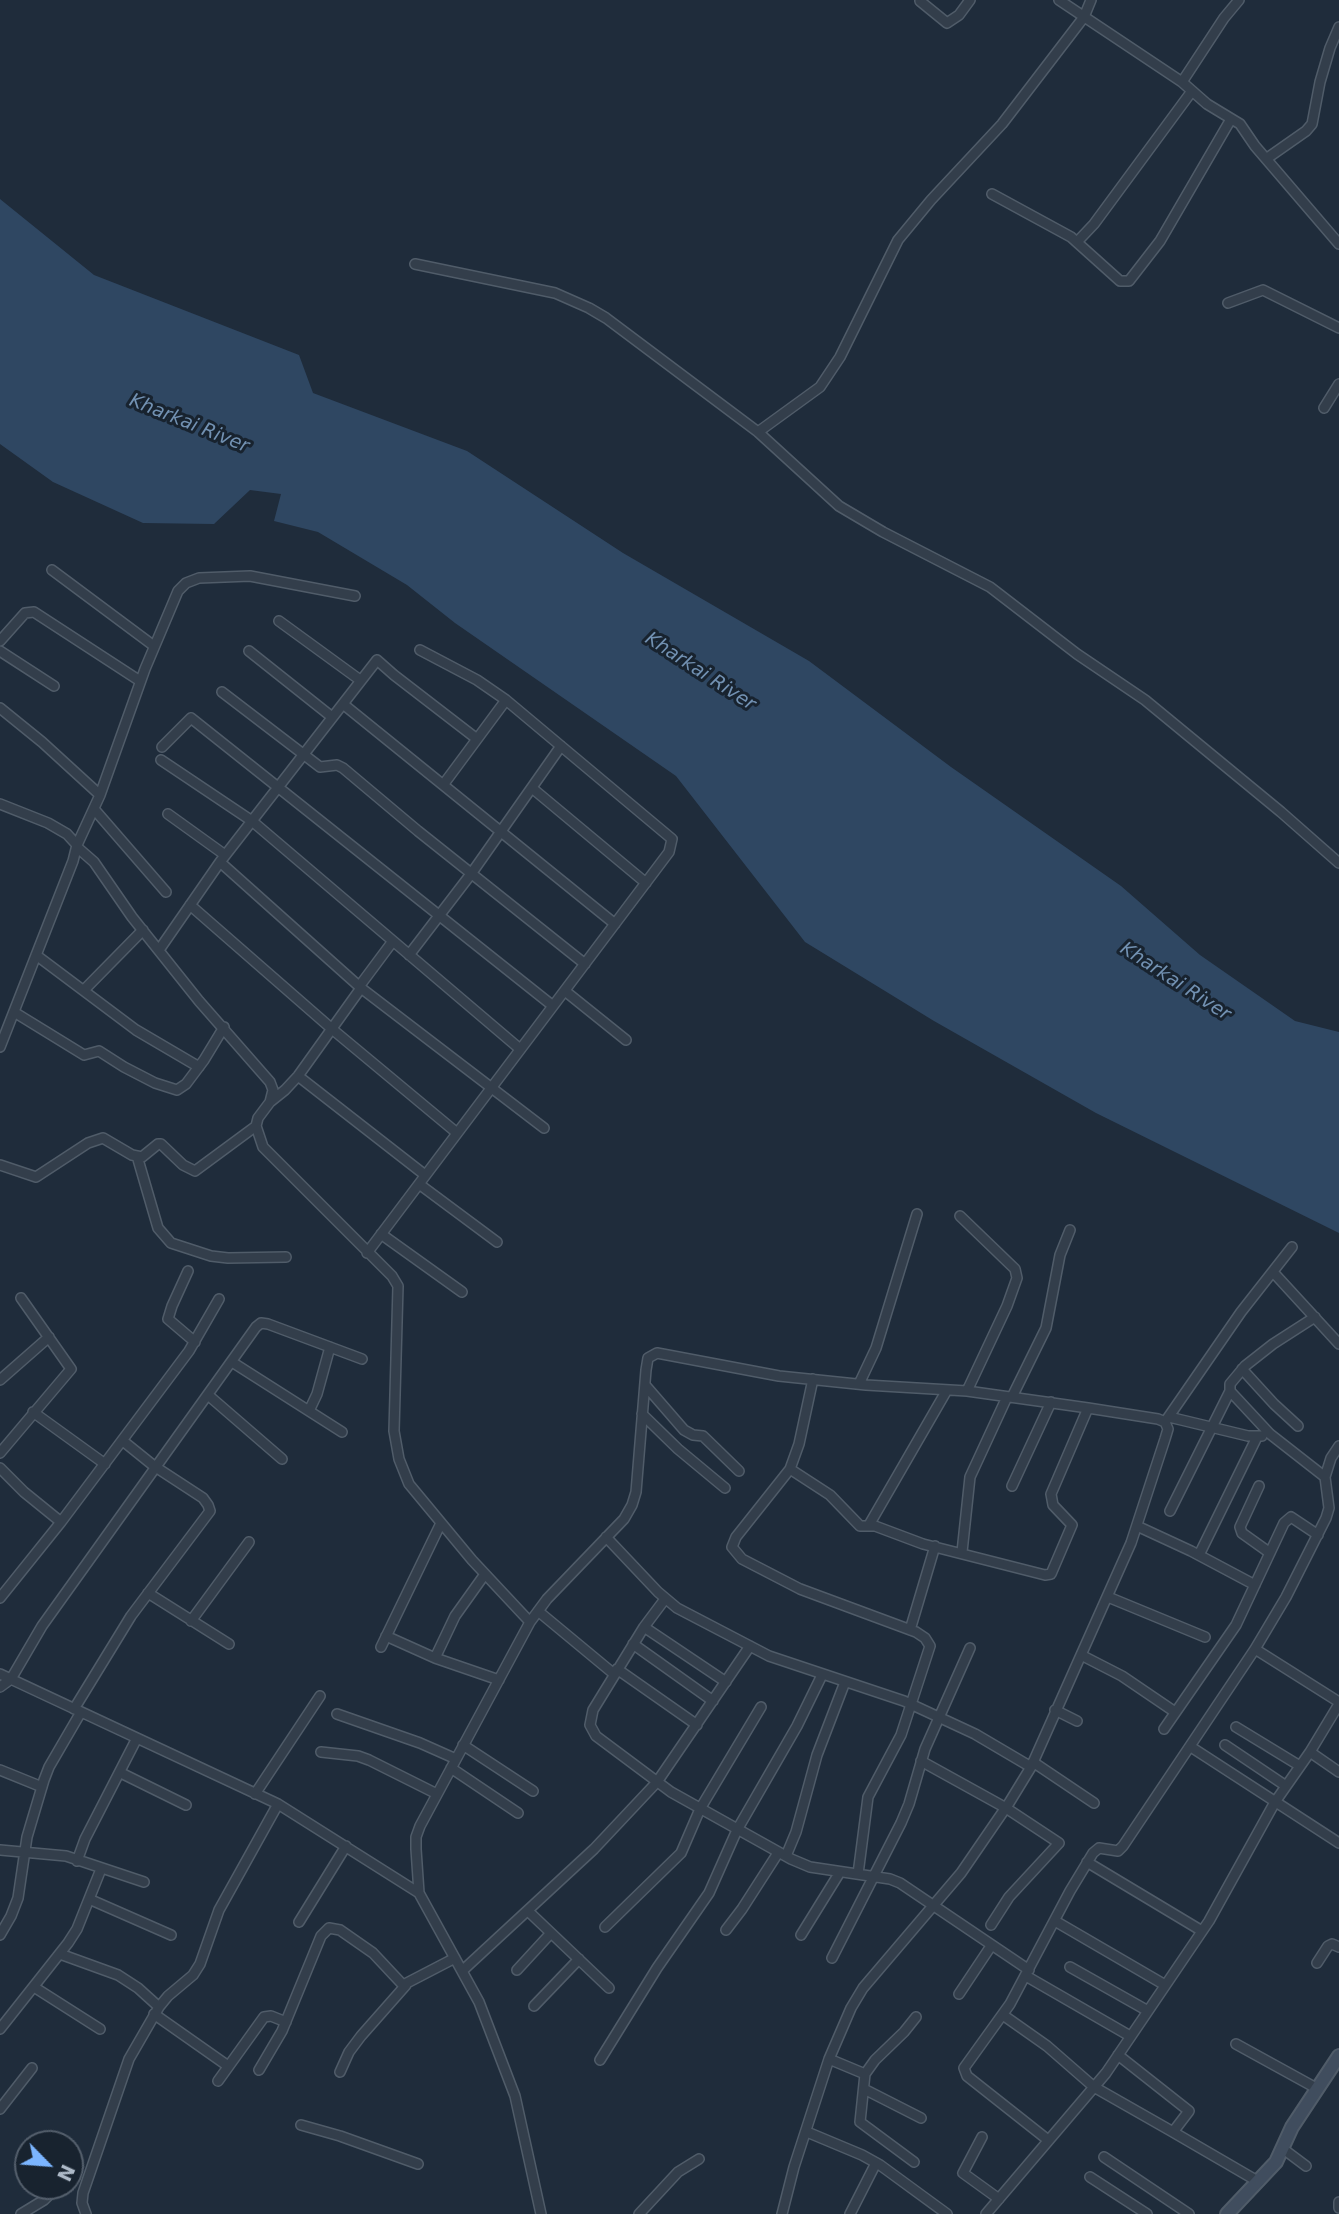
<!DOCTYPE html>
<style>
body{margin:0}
#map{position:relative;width:1339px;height:2214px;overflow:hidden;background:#1f2c3b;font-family:"DejaVu Sans",sans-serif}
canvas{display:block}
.north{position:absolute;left:14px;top:2130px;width:70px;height:70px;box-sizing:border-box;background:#18232f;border:2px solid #545f6c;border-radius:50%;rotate:115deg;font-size:19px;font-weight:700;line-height:28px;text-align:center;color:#adb9c7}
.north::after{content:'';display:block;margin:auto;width:24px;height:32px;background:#7bb5ff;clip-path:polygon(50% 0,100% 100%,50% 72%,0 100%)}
</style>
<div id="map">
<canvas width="1339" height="2214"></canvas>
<div class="north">N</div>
</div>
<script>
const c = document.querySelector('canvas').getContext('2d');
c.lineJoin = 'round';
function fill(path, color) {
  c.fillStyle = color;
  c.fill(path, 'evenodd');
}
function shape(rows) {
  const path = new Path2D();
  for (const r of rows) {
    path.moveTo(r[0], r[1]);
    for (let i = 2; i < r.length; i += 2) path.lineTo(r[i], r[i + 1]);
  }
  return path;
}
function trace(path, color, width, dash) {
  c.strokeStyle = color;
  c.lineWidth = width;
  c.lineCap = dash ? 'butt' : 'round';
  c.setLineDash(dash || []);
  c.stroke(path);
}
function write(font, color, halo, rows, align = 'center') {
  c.font = font + ' "DejaVu Sans",sans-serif';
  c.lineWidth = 6;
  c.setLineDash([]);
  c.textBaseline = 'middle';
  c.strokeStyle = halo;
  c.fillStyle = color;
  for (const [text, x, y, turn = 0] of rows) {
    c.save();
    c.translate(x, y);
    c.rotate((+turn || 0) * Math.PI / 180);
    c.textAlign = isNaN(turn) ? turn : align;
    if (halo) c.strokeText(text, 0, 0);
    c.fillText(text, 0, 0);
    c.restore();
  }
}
fill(shape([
 [0,199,94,275,299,355,313,393,467,451,623,553,809,661,951,767,1121,886,1200,955,1295,1021,1339,1032,1339,1233,1096,1113,934,1021,805,942,676,776,455,623,407,585,318,532,274,521,281,494,250,490,214,524,143,523,53,482,0,444]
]), '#2f4762');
const street = shape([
 [1059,0,1182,82,1207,104,1240,124,1255,146,1339,244],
 [920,1,947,23,959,15,970,0],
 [1182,82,1224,18,1239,0],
 [1266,159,1306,131,1312,124,1320,82,1330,48,1339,27],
 [992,194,1071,237,1120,281,1129,281,1160,241,1231,119],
 [1077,242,1094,224,1192,91],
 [415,264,555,293,589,308,606,318,758,432,839,506,883,532,990,587,1077,654,1145,700,1281,812,1339,863],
 [1228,303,1263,290,1339,328],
 [1324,408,1339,384],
 [758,432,820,387,840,357,898,240,931,200,1002,124,1084,17,1091,0],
 [52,570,154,646],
 [279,621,360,680],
 [0,641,25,613,34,612,140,681],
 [0,651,54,686],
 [249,651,332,717],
 [222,692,320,767,337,765,343,768,418,831,585,964],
 [343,704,615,924],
 [0,708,42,742,100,795],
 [162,747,191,718,553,1006],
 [161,760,252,821,520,1049],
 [443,785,506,700],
 [532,788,646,883],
 [0,804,48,823,67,834,77,845],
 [94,809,166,892],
 [168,814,225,855],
 [78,848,94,862,132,917,199,1001,270,1082,273,1090,270,1102,258,1118,256,1126,263,1147,392,1276,398,1286,394,1431,399,1459,409,1484,472,1560,530,1622,420,1826,416,1837,416,1849,419,1893],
 [220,862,361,988,544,1128],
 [190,905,332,1029,457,1133],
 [159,950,220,862,377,660,394,675,477,739],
 [36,955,136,1030,199,1067],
 [409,955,471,874,561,746],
 [84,990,143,930],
 [565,991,626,1040],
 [14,1012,84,1055,99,1051,124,1067,155,1083,177,1090,186,1084,204,1060,224,1027],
 [0,1047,73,861,77,845,100,795,145,669,178,591,186,583,199,578,250,576,355,596],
 [298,1076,425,1175],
 [270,1102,285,1090,298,1076,361,988,361,984,393,941],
 [137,1156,158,1228,171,1243,211,1256,228,1258,286,1257],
 [0,1165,36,1177,88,1143,103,1138,132,1155,142,1157,158,1144,161,1144,183,1165,195,1171,256,1126],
 [419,1184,497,1242],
 [960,1216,1015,1269,1017,1278,1007,1306,967,1391],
 [381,1234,462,1292],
 [367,1253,669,852,672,839,506,700,477,680,420,650],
 [188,1271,172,1306,168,1319,195,1342],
 [1273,1272,1339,1344],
 [1315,1317,1273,1344,1245,1366,1230,1384,1230,1391,1270,1434,1325,1477],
 [232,1362,342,1432],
 [1242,1369,1274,1404,1298,1426],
 [813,1379,799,1444,790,1469,736,1537,732,1547,742,1559,800,1589,916,1632,925,1638,930,1646,901,1735,868,1797,858,1874],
 [0,1380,49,1337],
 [859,1384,876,1348,917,1214],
 [645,1385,684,1430,693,1435,703,1436,739,1471],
 [208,1395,282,1459],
 [1012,1397,1046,1328,1060,1255,1070,1230],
 [309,1411,317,1394,330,1347],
 [33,1412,105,1464],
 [642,1414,678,1449,725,1488],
 [1169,1417,1248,1436,1262,1436],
 [1165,1422,1241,1312,1292,1247],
 [0,1453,71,1369,21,1298],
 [0,1468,24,1492,61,1522],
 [790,1469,830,1495,860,1526,875,1526,923,1544,1045,1575,1051,1574,1072,1525,1053,1505,1051,1494,1088,1408],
 [1012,1486,1051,1402],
 [1259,1486,1240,1527,1242,1533,1270,1553],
 [1170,1511,1230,1391],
 [869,1525,947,1390],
 [1137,1526,1191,1551,1255,1585],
 [606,1537,658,1592,677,1608,769,1656,904,1701,975,1734,1031,1767],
 [962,1552,970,1477,1007,1397],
 [1199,1555,1257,1437],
 [148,1593,229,1644],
 [1108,1597,1205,1637],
 [0,1598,61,1522,189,1351,219,1299],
 [665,1599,644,1627,593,1710,590,1725,596,1736,671,1792,791,1859,810,1867,890,1879,900,1883,1029,1970],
 [538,1611,614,1674],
 [191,1621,249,1542],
 [530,1622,547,1599,624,1519,632,1505,636,1492,646,1370,648,1358,657,1353,779,1376,866,1385,967,1391,1088,1408,1158,1419,1165,1422,1168,1429,1165,1439,1131,1543,1031,1767,1009,1803,961,1873,863,1988,851,2008,829,2059,794,2167,782,2214],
 [644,1627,726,1682],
 [910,1630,935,1546],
 [386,1636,435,1658,499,1680],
 [633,1644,713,1701],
 [381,1647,441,1523],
 [1255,1649,1339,1702],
 [1083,1656,1122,1676,1175,1712],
 [435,1658,455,1616,485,1574],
 [617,1669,697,1725],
 [0,1674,278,1804],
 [0,1687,11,1679,42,1626,256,1327,261,1323,268,1324,362,1359],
 [74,1709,131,1616,210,1511,208,1505,203,1498,154,1466,123,1441],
 [1055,1710,1077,1721],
 [337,1714,420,1743,456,1759],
 [1236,1727,1300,1766],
 [1164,1729,1236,1625,1284,1523,1291,1517,1318,1535],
 [463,1745,533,1791],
 [1225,1745,1286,1786],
 [1191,1747,1339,1843],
 [321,1752,358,1756,369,1760,437,1794],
 [1310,1752,1339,1772],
 [921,1761,1006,1808,1059,1843,1009,1897,991,1925],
 [1033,1762,1094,1803],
 [451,1768,518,1813],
 [0,1770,42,1787],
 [121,1773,186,1805],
 [255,1794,320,1696],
 [0,1850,66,1856,144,1882],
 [786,1856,796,1832,817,1755,845,1682],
 [77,1861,85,1839,137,1738],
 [1087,1862,1202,1931],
 [89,1899,171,1935],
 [528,1911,609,1988],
 [1055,1921,1165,1985],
 [299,1922,346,1846],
 [605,1927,681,1853,700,1809,761,1707],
 [726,1930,742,1909,778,1853],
 [0,1935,11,1916,18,1898,27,1837,44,1780,49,1767,81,1712],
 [801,1935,840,1872],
 [60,1954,118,1975,138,1988,159,2007],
 [832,1958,901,1823,909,1804,925,1749,970,1648],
 [1317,1963,1328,1946,1332,1944,1339,1947],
 [1070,1967,1148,2011],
 [517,1970,551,1933],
 [462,1971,594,1849,657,1782,750,1646],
 [1026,1976,1130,2036],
 [34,1987,100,2029],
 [959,1994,991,1946],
 [534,2006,579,1959],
 [154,2014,228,2066],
 [1003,2015,1047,2046,1094,2087,1173,2132],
 [0,2029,68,1943,77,1929,101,1869],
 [1236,2044,1316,2088],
 [1118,2055,1189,2111,1173,2132,1259,2182],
 [829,2059,865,2074,860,2122,914,2162],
 [600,2060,657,1968,709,1893,737,1830,797,1726,822,1675],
 [259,2070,282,2031,321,1936,329,1928,340,1930,373,1953,403,1985,455,1958],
 [340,2072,349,2052,361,2036,406,1985],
 [865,2074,875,2060,904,2032,916,2017],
 [218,2081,264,2017,271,2016,286,2022],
 [864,2089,921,2118],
 [0,2109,32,2068],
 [301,2125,340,2136,418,2164],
 [807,2132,862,2155,880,2165,947,2214],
 [982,2137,963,2173,999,2199],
 [1048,2140,967,2076,964,2068,1010,2004,1070,1891,1093,1853,1099,1848,1118,1851,1123,1846,1255,1649,1286,1597,1326,1518,1329,1508,1325,1477,1331,1458,1339,1446],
 [1282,2148,1306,2166],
 [1104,2157,1189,2214],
 [1090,2177,1147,2214],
 [1339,2202,1339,2208],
 [21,2214,44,2200,58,2186],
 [86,2214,82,2203,83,2193,129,2059,159,2007,168,1996,193,1975,200,1964,219,1910,278,1804,419,1893,479,2002,515,2096,541,2214],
 [639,2214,678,2172,699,2159],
 [850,2214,876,2163],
 [986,2214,1106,2073,1209,1921,1275,1802,1310,1752,1339,1704]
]);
const secondary = shape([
 [1227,2214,1276,2162,1292,2127,1339,2056]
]);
trace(street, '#505c69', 12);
trace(secondary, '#505c69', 16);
trace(street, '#333e4b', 9);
trace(secondary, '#404d5e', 12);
write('italic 19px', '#7291b2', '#18232f', [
 ["Kharkai River",189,424,22],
 ["Kharkai River",700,672,33],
 ["Kharkai River",1175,982,33]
]);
</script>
